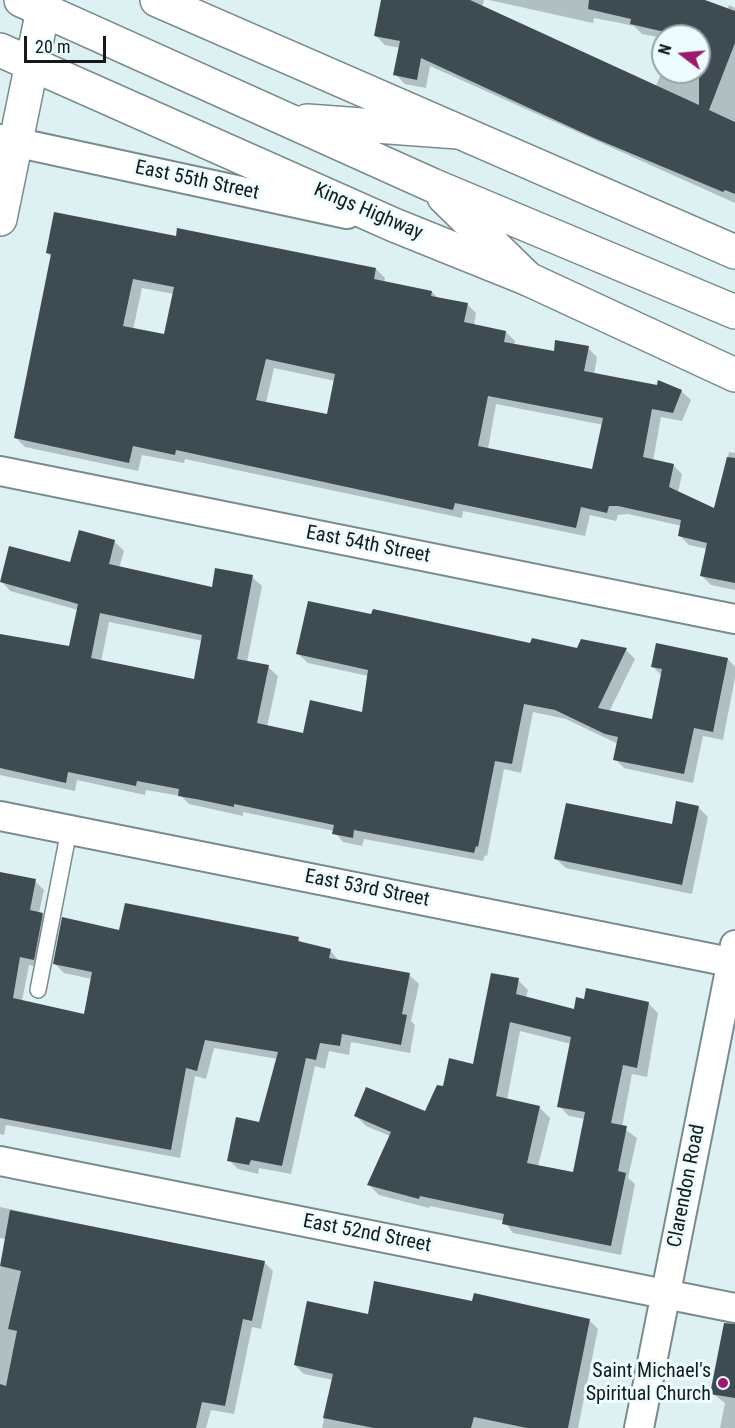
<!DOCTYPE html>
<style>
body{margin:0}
#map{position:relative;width:735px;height:1428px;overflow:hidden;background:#ddf1f3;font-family:"Roboto Condensed",sans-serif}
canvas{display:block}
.north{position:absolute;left:651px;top:24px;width:60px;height:60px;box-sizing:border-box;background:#edfdff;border:2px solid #96a2a3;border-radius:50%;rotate:286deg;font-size:16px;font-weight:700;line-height:24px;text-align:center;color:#131a1a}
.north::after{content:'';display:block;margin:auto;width:21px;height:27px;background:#9b1a6e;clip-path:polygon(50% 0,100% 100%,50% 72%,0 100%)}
.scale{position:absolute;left:24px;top:36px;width:82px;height:27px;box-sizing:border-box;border:3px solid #131a1a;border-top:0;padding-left:8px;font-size:18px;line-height:21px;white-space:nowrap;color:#131a1a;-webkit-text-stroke:4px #edfdff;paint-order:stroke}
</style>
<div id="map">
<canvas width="735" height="1428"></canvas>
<div class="north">N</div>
<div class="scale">20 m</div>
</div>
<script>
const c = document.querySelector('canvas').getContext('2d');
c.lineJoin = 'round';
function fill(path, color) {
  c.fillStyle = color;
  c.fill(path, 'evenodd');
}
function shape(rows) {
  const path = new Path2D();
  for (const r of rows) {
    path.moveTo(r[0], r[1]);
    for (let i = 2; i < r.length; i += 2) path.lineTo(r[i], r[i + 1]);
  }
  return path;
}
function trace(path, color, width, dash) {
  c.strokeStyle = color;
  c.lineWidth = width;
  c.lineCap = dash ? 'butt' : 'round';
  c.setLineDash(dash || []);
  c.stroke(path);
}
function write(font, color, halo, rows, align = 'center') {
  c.font = font + ' "Roboto Condensed",sans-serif';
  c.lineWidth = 6;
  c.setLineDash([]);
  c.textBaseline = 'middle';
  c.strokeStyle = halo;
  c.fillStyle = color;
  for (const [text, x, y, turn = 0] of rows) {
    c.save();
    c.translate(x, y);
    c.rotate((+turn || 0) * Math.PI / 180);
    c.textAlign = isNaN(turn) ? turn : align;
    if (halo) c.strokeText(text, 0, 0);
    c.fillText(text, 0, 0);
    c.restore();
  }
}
fill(shape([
 [382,0,484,0,482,7,656,86,663,68,663,72,699,72,699,36,663,36,663,38,642,34,634,26,620,23,594,18,593,23,489,0,701,0,727,10,729,5,735,8,735,203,430,66,426,88,405,84,395,74,400,48,385,45,375,35],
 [177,238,376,269,385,278,384,282,432,292,438,298,467,304,476,313,474,326,506,332,515,341,514,345,555,353,588,348,597,357,594,375,681,391,691,400,682,421,661,417,653,461,673,465,682,474,678,493,715,510,729,452,735,453,735,590,711,585,702,576,707,549,689,545,680,536,682,526,628,514,618,515,616,521,590,515,585,536,463,511,462,518,185,459,184,463,142,455,138,471,25,447,16,438,52,257,47,253],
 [142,288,174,294,165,335,133,330],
 [274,368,335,381,329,416,266,403],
 [496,404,604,425,593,470,488,449],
 [114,541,124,551,119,568,213,589,252,577,262,586,247,662,268,667,278,676,267,727,304,735,363,714,368,676,308,663,298,654,532,644,578,649,626,650,635,659,609,712,654,721,662,676,653,667,728,659,735,667,735,678,723,740,703,736,693,783,624,768,615,759,618,744,566,719,533,712,521,773,504,769,487,856,485,855,483,861,364,839,362,846,343,842,334,831,243,812,243,816,189,804,181,796,146,790,145,795,77,780,75,791,0,775,0,635,70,648,78,610,10,591,1,581,71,564],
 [109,622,203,641,195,680,101,662],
 [698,807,708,817,692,894,566,868,556,859,673,826],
 [0,874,35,881,44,890,39,913,51,923,43,968,29,965,22,1001,85,1016,92,979,64,973,55,964,121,932,298,939,303,944,330,950,339,961,409,975,419,984,411,1021,415,1025,410,1053,351,1042,349,1055,329,1051,325,1069,315,1066,291,1174,259,1168,258,1174,238,1169,229,1160,260,1124,278,1059,214,1048,206,1079,195,1076,180,1158,6,1125,4,1135,0,1134],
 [518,980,528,990,526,998,575,1011,648,1003,658,1013,647,1077,632,1074,622,1127,637,1138,628,1178,635,1184,621,1255,513,1233,504,1221,430,1206,429,1208,379,1195,369,1185,390,1136,366,1126,356,1116,426,1113,444,1088,475,1066],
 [520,1031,571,1044,559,1106,569,1116,585,1119,574,1174,538,1166,550,1118,540,1108,507,1100],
 [0,1207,264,1262,273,1271,261,1329,252,1327,234,1414,211,1410,206,1428,0,1428,0,1269,6,1239,0,1238],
 [369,1316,589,1320,598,1329,578,1428,322,1428,333,1380,304,1374,295,1365],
 [735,1350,735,1428,720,1428,725,1403,712,1393]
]), '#0003');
fill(shape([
 [381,0,470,0,699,105,699,36,682,36,630,24,631,19,588,9,589,0,705,0,735,11,735,43,709,110,735,122,735,194,725,190,723,192,594,138,421,58,417,80,393,75,400,41,374,36],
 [54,212,176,236,177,228,376,268,374,279,432,291,431,296,468,303,464,322,506,331,504,342,554,351,555,340,589,346,584,371,657,385,658,380,682,390,673,413,652,409,643,457,674,464,669,487,714,508,727,457,735,458,735,583,700,576,707,543,678,536,681,520,618,506,609,506,607,513,581,507,576,528,455,503,453,510,176,450,175,455,133,446,129,463,14,438,51,254,46,253],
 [133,279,174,287,164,334,123,326],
 [266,359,335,374,327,414,256,400],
 [488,396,603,418,592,469,478,446],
 [79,530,115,540,109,564,212,587,215,568,253,575,237,659,269,665,257,723,303,733,310,700,362,712,368,670,296,654,308,601,371,614,373,609,530,643,532,638,577,648,581,639,627,648,598,708,652,719,662,669,651,667,656,643,728,658,713,732,694,728,684,774,613,760,618,737,605,734,555,710,524,704,512,764,495,761,478,847,476,846,474,853,354,830,353,838,332,834,334,825,234,804,234,807,196,799,178,796,179,789,137,781,136,786,68,772,66,783,0,768,0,634,69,646,78,604,0,582,9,546,70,562],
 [100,613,202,635,194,679,91,658],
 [676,801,699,806,682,885,554,859,566,803,672,824],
 [0,872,36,879,30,910,43,913,34,960,20,957,13,998,84,1014,92,972,53,964,62,917,119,930,125,903,299,937,298,941,331,949,329,958,410,973,402,1014,407,1015,401,1045,342,1034,340,1046,320,1043,316,1060,306,1058,282,1166,251,1160,249,1165,227,1161,236,1117,259,1122,278,1052,205,1040,197,1071,186,1068,171,1150,0,1118],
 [491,973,519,978,516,994,574,1009,576,997,584,999,586,988,649,1002,637,1068,623,1065,611,1123,627,1126,618,1171,626,1173,611,1246,502,1224,504,1214,420,1196,419,1199,367,1185,391,1132,354,1116,366,1087,425,1111,437,1085,443,1086,449,1058,473,1064],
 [510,1022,571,1037,557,1107,585,1112,573,1172,527,1163,540,1106,496,1096],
 [10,1210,265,1261,252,1321,243,1319,225,1406,202,1402,196,1428,0,1428,0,1384,6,1386,17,1331,8,1329,21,1271,0,1266],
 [374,1281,472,1301,474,1293,590,1319,568,1428,527,1428,474,1417,471,1428,374,1428,323,1418,333,1374,294,1365,307,1301,368,1314],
 [724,1323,735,1324,735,1398,710,1394]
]), '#3e4b52');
const service = shape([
 [38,990,69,830]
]);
const minor = shape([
 [0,139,347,214],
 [0,471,735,619],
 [0,816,735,963],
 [0,1161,735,1308],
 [639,1428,735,945]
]);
const tertiary = shape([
 [157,0,735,252],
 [0,50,394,225,528,279,735,375],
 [0,219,45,0]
]);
const primary = shape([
 [21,0,432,185,735,312],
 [307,121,458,132],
 [444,197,528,279]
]);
trace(service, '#798b8d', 18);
trace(minor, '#798b8d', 32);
trace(tertiary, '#798b8d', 36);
trace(primary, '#798b8d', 36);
trace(service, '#fff', 15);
trace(minor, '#fff', 28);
trace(tertiary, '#fff', 33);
trace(primary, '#fff', 33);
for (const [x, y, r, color] of [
 [723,1383,6,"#9b1a6e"]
]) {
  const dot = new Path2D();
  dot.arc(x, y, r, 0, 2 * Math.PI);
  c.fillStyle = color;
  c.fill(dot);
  trace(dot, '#edfdff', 2);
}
write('20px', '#131a1a', '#edfdff', [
 ["East 55th Street",197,181,12],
 ["Kings Highway",368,212,23],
 ["East 54th Street",368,545,11],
 ["East 53rd Street",367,889,11],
 ["Clarendon Road",687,1186,-79],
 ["East 52nd Street",367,1234,11]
]);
write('20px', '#131a1a', '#edfdff', [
 ["Saint Michael's",711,1372],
 ["Spiritual Church",711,1395]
], 'right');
</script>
